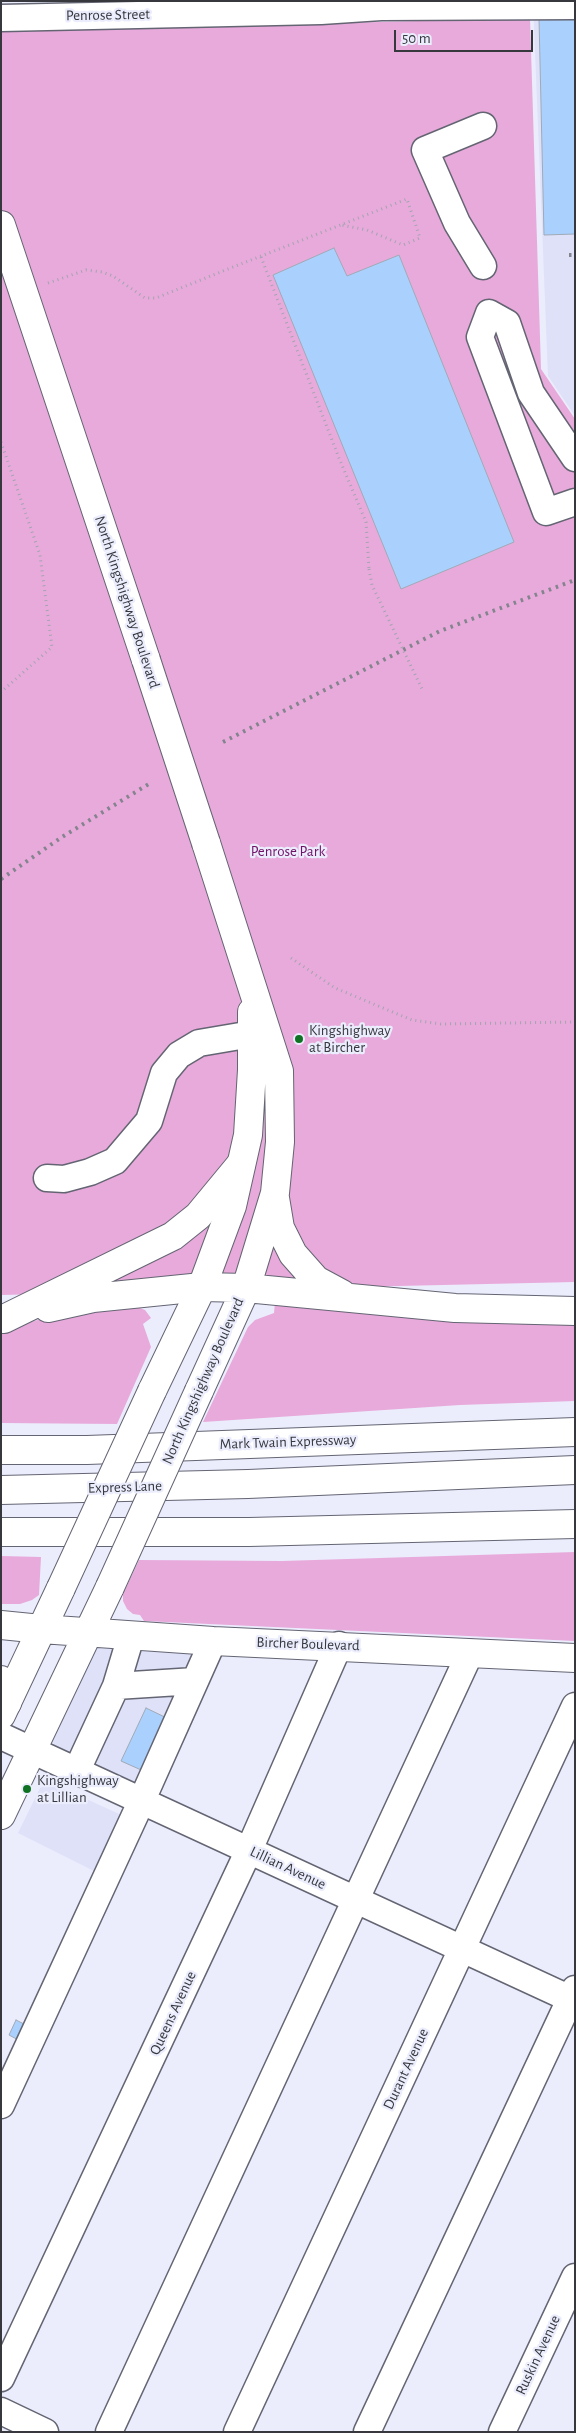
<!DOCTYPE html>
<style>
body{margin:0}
#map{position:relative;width:576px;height:2433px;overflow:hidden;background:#ebedfd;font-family:"Alegreya Sans",sans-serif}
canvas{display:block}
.frame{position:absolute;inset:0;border:2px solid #37383e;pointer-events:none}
.scale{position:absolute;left:394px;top:30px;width:139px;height:22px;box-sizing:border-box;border:2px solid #37383e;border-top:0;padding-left:6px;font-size:15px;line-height:18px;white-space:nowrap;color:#37383e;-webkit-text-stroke:4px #ebedfd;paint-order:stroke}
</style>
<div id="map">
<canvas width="576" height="2433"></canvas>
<div class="frame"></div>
<div class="scale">50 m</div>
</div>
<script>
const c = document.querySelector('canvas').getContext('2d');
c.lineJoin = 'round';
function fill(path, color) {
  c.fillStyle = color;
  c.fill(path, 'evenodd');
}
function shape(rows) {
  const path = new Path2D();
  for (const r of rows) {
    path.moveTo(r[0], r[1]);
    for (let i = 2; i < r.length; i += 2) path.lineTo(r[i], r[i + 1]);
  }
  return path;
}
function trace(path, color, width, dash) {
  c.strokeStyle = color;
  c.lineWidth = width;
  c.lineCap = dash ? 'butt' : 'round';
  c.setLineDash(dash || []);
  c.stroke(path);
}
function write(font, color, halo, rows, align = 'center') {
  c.font = font + ' "Alegreya Sans",sans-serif';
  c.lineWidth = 4.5;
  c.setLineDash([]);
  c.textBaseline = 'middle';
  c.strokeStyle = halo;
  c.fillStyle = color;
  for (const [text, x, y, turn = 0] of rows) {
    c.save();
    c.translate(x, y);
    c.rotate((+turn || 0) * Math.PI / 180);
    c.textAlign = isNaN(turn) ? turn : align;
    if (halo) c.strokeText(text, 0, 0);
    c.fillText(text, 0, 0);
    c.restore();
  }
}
fill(shape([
 [533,1,575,1,575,416,548,376],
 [103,1647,202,1651,140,1785,54,1745,51,1735,95,1649],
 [51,1783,128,1818,100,1874,18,1833,40,1788]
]), '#dee1f8');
fill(shape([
 [530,18,541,369,575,419,575,1282,1,1295,1,32],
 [275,1302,575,1319,575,1401,460,1405,203,1422,248,1327,255,1320,274,1313],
 [135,1306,145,1310,151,1318,143,1324,151,1347,117,1424,1,1423,1,1331,44,1318],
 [575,1552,575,1641,144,1621,140,1615,133,1614,127,1609,123,1601,123,1594,139,1560,282,1561],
 [1,1556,41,1557,39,1595,32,1600,20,1604,1,1604]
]), '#e8aadb');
const building = shape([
 [575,17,575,234,544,235,539,18,575,17],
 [334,248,347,276,399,255,514,542,401,589,273,275,334,248],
 [146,1708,173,1721,148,1773,121,1761,146,1708],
 [16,2020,32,2028,24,2043,9,2035,16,2020]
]);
fill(building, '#aad1fe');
trace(building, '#a0aab7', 1);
const minor = shape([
 [1,18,321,11,381,7,575,6],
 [483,126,425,150,457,223,483,266],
 [575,458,531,393,507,323,489,313,480,337,546,512,575,502],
 [47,1178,64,1179,90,1172,115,1161,149,1121,164,1073,179,1055,199,1043,252,1034],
 [116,1686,195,1681],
 [1,1736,575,2001],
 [77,1770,116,1686,131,1636],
 [1,2105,142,1800,213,1641],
 [1,2378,249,1850,339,1645],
 [1,2411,45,2432],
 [109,2432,470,1653],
 [237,2432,575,1706],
 [367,2432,575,1989],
 [502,2432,575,2277]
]);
const major = shape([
 [1,225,146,660],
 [275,1198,280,1228,293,1254,316,1280,342,1294],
 [202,1287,246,1288,455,1308,575,1311],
 [152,1391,202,1287,232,1206,248,1135,252,1070,252,1012],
 [199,1391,246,1288,275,1193,280,1142,279,1071,206,843],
 [41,1629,213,1641,575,1658],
 [1,1715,61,1588],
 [1,1815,110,1587]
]);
const highway = shape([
 [48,1308,93,1298,202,1287],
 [4,1319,173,1236,198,1216,241,1164],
 [1,1450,87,1450,575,1432],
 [1,1490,248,1484,575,1470],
 [1,1532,249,1532,575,1524],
 [1,1625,41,1629],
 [1,1680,7,1703]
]);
trace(minor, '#646573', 29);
trace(major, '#646573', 30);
trace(highway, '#646573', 30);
trace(shape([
 [261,257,339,458,366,522,369,569],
 [48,283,86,270,102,272,113,276,145,298,156,298,228,269,407,199,420,238,403,245,367,230,341,225],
 [1,442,40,555,52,647,1,692],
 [291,958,335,988,412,1020,441,1024,575,1022]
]), '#a3a4b0', 3, [1, 4]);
trace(minor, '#fff', 26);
trace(major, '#fff', 28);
trace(highway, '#fff', 28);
trace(shape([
 [569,255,575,255],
 [223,742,440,631,575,580],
 [1,879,62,837,152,782]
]), '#83848e', 4, [2.5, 5]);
const majorBridge = shape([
 [146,660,206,843],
 [110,1587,199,1391],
 [61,1588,152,1391]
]);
trace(majorBridge, '#646573', 30, []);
trace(shape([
 [369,569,372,585,422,689]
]), '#a3a4b0', 3, [1, 4]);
trace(majorBridge, '#fff', 28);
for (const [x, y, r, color] of [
 [299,1039,5,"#0f7222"],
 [27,1789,5,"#0f7222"]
]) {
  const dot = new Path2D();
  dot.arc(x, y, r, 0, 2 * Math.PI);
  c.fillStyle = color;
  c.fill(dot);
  trace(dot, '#ebedfd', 2);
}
write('15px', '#37383e', '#ebedfd', [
 ["Penrose Street",108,15,-1],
 ["North Kingshighway Boulevard",127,602,72],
 ["North Kingshighway Boulevard",203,1381,-66],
 ["Mark Twain Expressway",288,1442,-2],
 ["Express Lane",125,1487,-2],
 ["Bircher Boulevard",308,1644,2],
 ["Lillian Avenue",288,1868,25],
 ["Queens Avenue",173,2013,-65],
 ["Durant Avenue",406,2069,-65],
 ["Ruskin Avenue",538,2355,-65]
]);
write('15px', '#711266', '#ebedfd', [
 ["Penrose Park",288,851]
]);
write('15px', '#37383e', '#ebedfd', [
 ["Kingshighway",309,1030],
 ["at Bircher",309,1047],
 ["Kingshighway",37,1780],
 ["at Lillian",37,1797]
], 'left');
</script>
